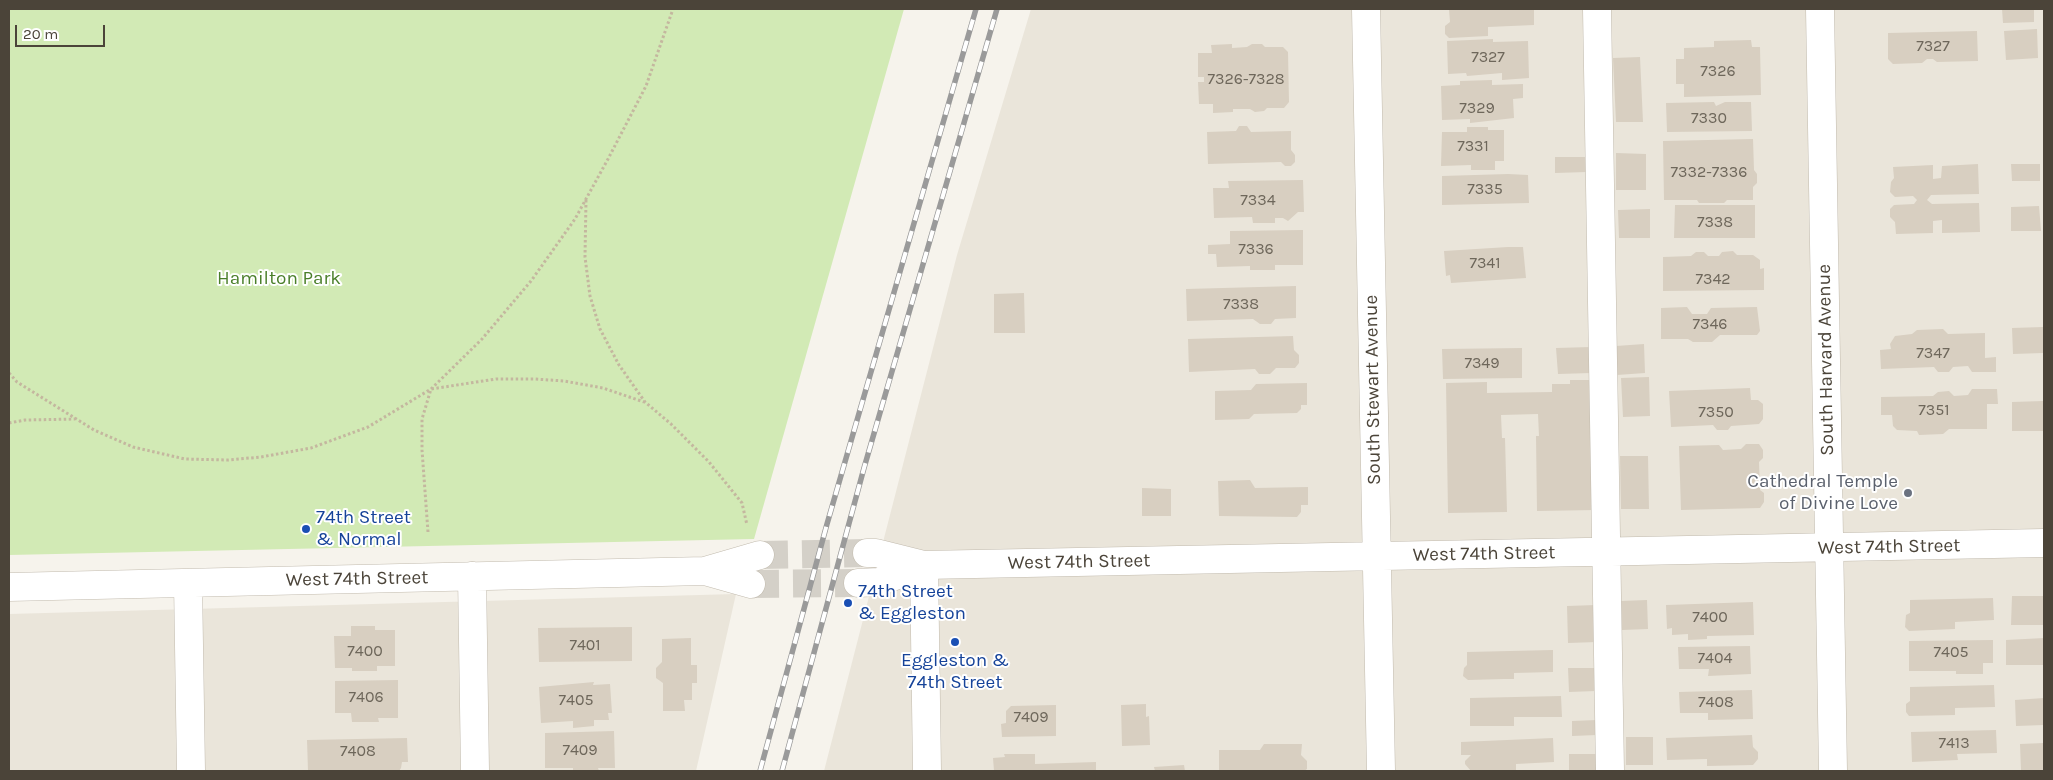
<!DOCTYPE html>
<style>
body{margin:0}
#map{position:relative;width:2053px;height:780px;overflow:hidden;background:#f6f3ec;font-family:Karla,sans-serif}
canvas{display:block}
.frame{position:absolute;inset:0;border:10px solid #4b4439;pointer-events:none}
.scale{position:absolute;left:15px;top:25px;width:90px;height:22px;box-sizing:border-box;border:2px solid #4b4439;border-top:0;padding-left:6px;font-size:15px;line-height:18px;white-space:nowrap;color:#4b4439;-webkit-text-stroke:4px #fff;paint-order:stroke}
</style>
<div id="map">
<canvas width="2053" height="780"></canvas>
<div class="frame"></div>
<div class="scale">20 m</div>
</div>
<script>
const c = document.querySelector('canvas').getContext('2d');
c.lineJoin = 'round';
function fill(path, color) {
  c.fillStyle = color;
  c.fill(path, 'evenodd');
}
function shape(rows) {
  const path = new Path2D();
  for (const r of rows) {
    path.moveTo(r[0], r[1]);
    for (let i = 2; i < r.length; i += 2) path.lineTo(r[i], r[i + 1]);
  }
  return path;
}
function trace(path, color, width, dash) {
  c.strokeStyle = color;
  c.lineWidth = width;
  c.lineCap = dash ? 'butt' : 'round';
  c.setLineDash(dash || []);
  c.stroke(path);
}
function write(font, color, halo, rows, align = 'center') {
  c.font = font + ' Karla,sans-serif';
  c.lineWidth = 4;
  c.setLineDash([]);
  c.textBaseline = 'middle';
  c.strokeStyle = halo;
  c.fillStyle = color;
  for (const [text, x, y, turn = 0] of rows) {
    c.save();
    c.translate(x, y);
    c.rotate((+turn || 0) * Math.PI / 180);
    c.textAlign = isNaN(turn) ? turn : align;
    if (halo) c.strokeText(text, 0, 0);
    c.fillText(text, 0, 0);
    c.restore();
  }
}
fill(shape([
 [1031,9,2044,9,2044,771,824,771,957,255],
 [736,594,696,771,9,771,9,614]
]), '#eae5da');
fill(shape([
 [9,9,904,9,754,539,9,555]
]), '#d2eab5');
fill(shape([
 [1449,9,1534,9,1534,25,1488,27,1488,36,1449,38,1445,34,1445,26,1450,22],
 [2002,9,2034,9,2034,22,2003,23],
 [2037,29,2038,58,2006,60,2004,31],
 [1977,31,1978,61,1937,62,1933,59,1927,59,1922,63,1893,64,1888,59,1888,33],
 [1493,39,1493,42,1528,41,1529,78,1502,80,1502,73,1467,76,1466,73,1448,74,1447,41],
 [1751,40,1752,47,1760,47,1761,95,1684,97,1684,84,1676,84,1676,59,1684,59,1684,48,1714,47,1714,41],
 [1232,44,1232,48,1247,47,1252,44,1262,44,1265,47,1283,47,1288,52,1289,102,1284,108,1267,108,1264,111,1255,112,1250,109,1233,109,1233,112,1213,113,1213,104,1199,104,1198,82,1204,82,1204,77,1198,77,1198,53,1212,53,1211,45],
 [1640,57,1643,122,1616,122,1613,58],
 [1492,80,1492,85,1523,84,1523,98,1513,99,1514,118,1470,123,1470,119,1442,120,1441,86,1460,85,1460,81],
 [1714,102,1716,106,1725,102,1751,102,1752,131,1667,132,1666,103],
 [1239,126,1247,126,1251,132,1291,131,1291,150,1295,155,1295,162,1291,166,1285,166,1281,162,1208,164,1207,132,1236,131],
 [1467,127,1488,127,1488,130,1504,130,1504,161,1495,161,1495,170,1471,170,1471,165,1441,166,1442,132,1467,132],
 [1753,139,1754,170,1757,174,1757,183,1753,187,1753,200,1727,200,1724,203,1699,203,1697,200,1664,200,1663,141],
 [1616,153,1646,154,1646,190,1616,190],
 [1555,157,1588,157,1587,172,1555,173],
 [1978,164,1979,194,1931,195,1927,200,1932,204,1979,203,1980,232,1942,233,1942,220,1933,221,1933,233,1896,234,1895,222,1890,217,1890,209,1894,205,1914,204,1917,200,1913,196,1895,197,1890,192,1891,182,1894,178,1893,167,1933,165,1933,179,1941,178,1942,166],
 [2011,164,2040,164,2040,181,2012,181],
 [1508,174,1528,175,1529,203,1442,205,1442,176],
 [1303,180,1304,212,1298,212,1288,221,1283,218,1275,218,1275,223,1253,223,1252,217,1214,218,1213,188,1229,188,1228,181],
 [1675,205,1755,205,1755,238,1674,238],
 [2039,206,2041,231,2011,231,2011,207],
 [1650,209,1650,238,1619,238,1618,210],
 [1303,230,1303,265,1275,265,1275,270,1250,270,1250,266,1217,267,1216,254,1208,254,1208,245,1230,244,1230,231],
 [1508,247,1523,247,1526,278,1451,283,1450,275,1446,276,1444,251],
 [1733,251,1737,255,1753,255,1760,260,1760,269,1764,268,1764,290,1663,291,1663,257,1691,256,1696,252,1704,252,1708,256,1719,256,1722,252],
 [1296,286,1296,318,1275,319,1271,324,1260,324,1253,319,1187,321,1186,289],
 [1024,293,1025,333,994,333,994,294],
 [1687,307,1692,314,1707,314,1711,308,1757,307,1760,331,1757,335,1720,335,1712,342,1693,342,1688,339,1661,339,1661,308],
 [2043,327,2043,353,2013,354,2012,328],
 [1943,329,1948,334,1985,333,1985,358,1996,357,1996,372,1972,372,1968,366,1953,367,1949,372,1938,372,1934,367,1881,369,1880,350,1891,349,1890,344,1895,336,1912,334,1917,330],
 [1293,336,1294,350,1299,355,1299,363,1295,368,1276,368,1270,374,1259,374,1255,369,1189,372,1188,339],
 [1644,344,1645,373,1617,375,1616,346],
 [1591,347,1591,373,1558,374,1556,348],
 [1522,348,1522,378,1443,379,1442,349],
 [1649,377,1650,416,1623,417,1621,378],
 [1570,380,1593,380,1596,510,1537,511,1536,436,1539,436,1538,414,1501,415,1502,438,1505,438,1507,512,1448,513,1446,383,1487,382,1487,393,1552,392,1552,384,1570,384],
 [1307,383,1307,405,1301,405,1301,409,1297,413,1254,414,1249,419,1215,420,1215,391,1251,390,1256,384],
 [1750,388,1751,400,1758,400,1763,404,1763,419,1759,424,1731,426,1728,430,1717,430,1713,425,1671,427,1669,391],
 [1972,389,1997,389,1998,404,1987,404,1987,429,1949,429,1943,434,1919,435,1917,431,1897,430,1893,426,1892,415,1881,415,1881,397,1933,396,1938,392,1949,391,1954,396,1968,395],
 [2043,401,2044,431,2012,431,2012,402],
 [1746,444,1759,444,1763,450,1763,458,1759,462,1760,490,1764,493,1764,502,1760,508,1681,510,1679,446,1719,445,1723,450,1741,449],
 [1620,456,1648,456,1649,509,1621,509],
 [1250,480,1255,488,1308,487,1308,505,1301,505,1301,512,1297,517,1219,516,1218,481],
 [1142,488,1171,489,1171,516,1142,516],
 [2012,596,2044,596,2044,625,2011,625],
 [1993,598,1994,620,1955,622,1955,629,1909,631,1905,627,1906,615,1910,613,1910,600],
 [1647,600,1648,629,1622,630,1621,601],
 [1753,602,1754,635,1707,636,1707,639,1688,640,1688,634,1672,635,1672,628,1667,629,1666,605],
 [1596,605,1597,642,1568,643,1567,606],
 [351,626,375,626,375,630,395,630,395,666,377,666,377,671,352,671,352,668,335,668,334,636,351,636],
 [632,627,632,661,539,662,538,628],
 [691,638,691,665,697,665,697,683,692,683,692,700,684,700,685,711,663,711,663,683,656,678,656,668,662,662,662,639],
 [2044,638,2044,665,2006,665,2006,640],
 [1993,640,1993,663,1983,663,1983,674,1956,674,1956,671,1909,671,1909,641],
 [1750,646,1751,674,1708,676,1709,669,1679,669,1678,647],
 [1553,650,1553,672,1514,673,1514,679,1504,679,1468,680,1463,676,1464,668,1467,665,1467,652],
 [1568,668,1595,668,1596,691,1569,692],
 [398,680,398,718,378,718,379,722,352,722,351,713,335,713,335,681],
 [594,682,593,685,610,684,612,713,608,713,609,720,594,720,594,726,573,728,573,721,541,723,539,687],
 [1994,685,1995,707,1955,708,1955,715,1909,716,1906,712,1906,704,1910,701,1910,687],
 [1752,690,1753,719,1708,720,1708,713,1680,713,1679,692],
 [1561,696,1562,717,1514,717,1514,726,1470,726,1470,698],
 [2044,698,2044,725,2016,726,2015,700],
 [1146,704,1146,717,1149,716,1150,745,1122,746,1121,705],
 [1056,705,1056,736,1002,737,1001,724,1006,723,1006,711,1011,706],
 [1597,720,1597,735,1572,736,1572,721],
 [1996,730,1997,753,1957,754,1958,760,1912,762,1911,732],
 [614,731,615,768,598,768,599,771,573,771,573,768,545,768,545,733],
 [1752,735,1753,747,1758,752,1758,759,1753,765,1707,766,1707,759,1667,760,1666,738],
 [1626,737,1653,737,1653,765,1626,765],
 [407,738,408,762,402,762,401,768,399,771,308,771,307,740],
 [1553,738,1554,762,1516,764,1516,771,1471,771,1465,764,1465,761,1471,755,1461,755,1461,742],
 [2044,743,2044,770,2021,770,2020,744],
 [1264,744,1302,744,1301,755,1307,761,1307,769,1304,771,1219,771,1219,750,1260,750],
 [1004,754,1035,754,1035,764,1096,762,1096,771,994,771,993,758,1005,757],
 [1569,754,1597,754,1597,771,1569,771],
 [1184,765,1185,771,1155,771,1154,767]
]), '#d8cfc1');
trace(shape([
 [760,555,867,553],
 [751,584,858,583]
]), '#d4d0c8', 28, [28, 14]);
const minor = shape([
 [1366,9,1381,771],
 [1597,9,1610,771],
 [1820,9,1833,771],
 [867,553,876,553,924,565,2044,543],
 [924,565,927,771],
 [705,571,751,584],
 [472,576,475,771],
 [188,583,191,771],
 [858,583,879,582,924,565],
 [9,587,705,571,760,555]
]);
trace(minor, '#c2bbae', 29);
trace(shape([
 [586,200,585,257,590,296,600,329,619,365,645,402,671,424,709,462,742,503,747,525],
 [9,373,17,382,94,430,133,447,185,459,228,460,261,457,311,448,368,427,431,389,482,339,531,281,575,219,608,159,646,86,673,9],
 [9,423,25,420,75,419],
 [428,532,422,450,422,419,431,389,496,379,534,379,564,381,603,388,644,402]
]), '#c4b79f', 3, [2.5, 2.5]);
trace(minor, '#fff', 28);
const rail = shape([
 [760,771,827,524,976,9],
 [782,771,864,468,997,9]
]);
trace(rail, '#9a9a9a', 5.5);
trace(rail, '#fff', 4, [11]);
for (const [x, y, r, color] of [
 [1908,493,5,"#6b7280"],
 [306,529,5,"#1a4fb4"],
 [848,603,5,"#1a4fb4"],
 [955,642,5,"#1a4fb4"]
]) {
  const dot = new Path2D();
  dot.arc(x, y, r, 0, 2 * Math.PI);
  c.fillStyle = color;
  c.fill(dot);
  trace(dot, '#fff', 2);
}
write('16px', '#6e675b', null, [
 ["7327",1933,46],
 ["7327",1488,57],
 ["7326",1718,71],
 ["7326-7328",1246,79],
 ["7329",1477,108],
 ["7330",1709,118],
 ["7331",1473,146],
 ["7332-7336",1709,172],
 ["7335",1485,189],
 ["7334",1258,200],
 ["7338",1715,222],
 ["7336",1256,249],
 ["7341",1485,263],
 ["7342",1713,279],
 ["7338",1241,304],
 ["7346",1710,324],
 ["7347",1933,353],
 ["7349",1482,363],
 ["7351",1934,410],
 ["7350",1716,412],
 ["7400",1710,617],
 ["7401",585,645],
 ["7400",365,651],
 ["7405",1951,652],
 ["7404",1715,658],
 ["7406",366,697],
 ["7405",576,700],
 ["7408",1716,702],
 ["7409",1031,717],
 ["7413",1954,743],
 ["7409",580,750],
 ["7408",358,751]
]);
write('19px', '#4a7f2a', '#fff', [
 ["Hamilton Park",279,279]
]);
write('19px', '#4b4439', '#fff', [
 ["South Harvard Avenue",1826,360,-91],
 ["South Stewart Avenue",1373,390,-91],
 ["West 74th Street",1889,547,-1],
 ["West 74th Street",1484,554,-1],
 ["West 74th Street",1079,562,-1],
 ["West 74th Street",357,579,-1]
]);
write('19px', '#5b616d', '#fff', [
 ["Cathedral Temple",1898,482],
 ["of Divine Love",1898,504]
], 'right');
write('19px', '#164399', '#fff', [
 ["74th Street",316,518],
 ["& Normal",316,540],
 ["74th Street",858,592],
 ["& Eggleston",858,614],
 ["Eggleston &",955,661,"center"],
 ["74th Street",955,683,"center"]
], 'left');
</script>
